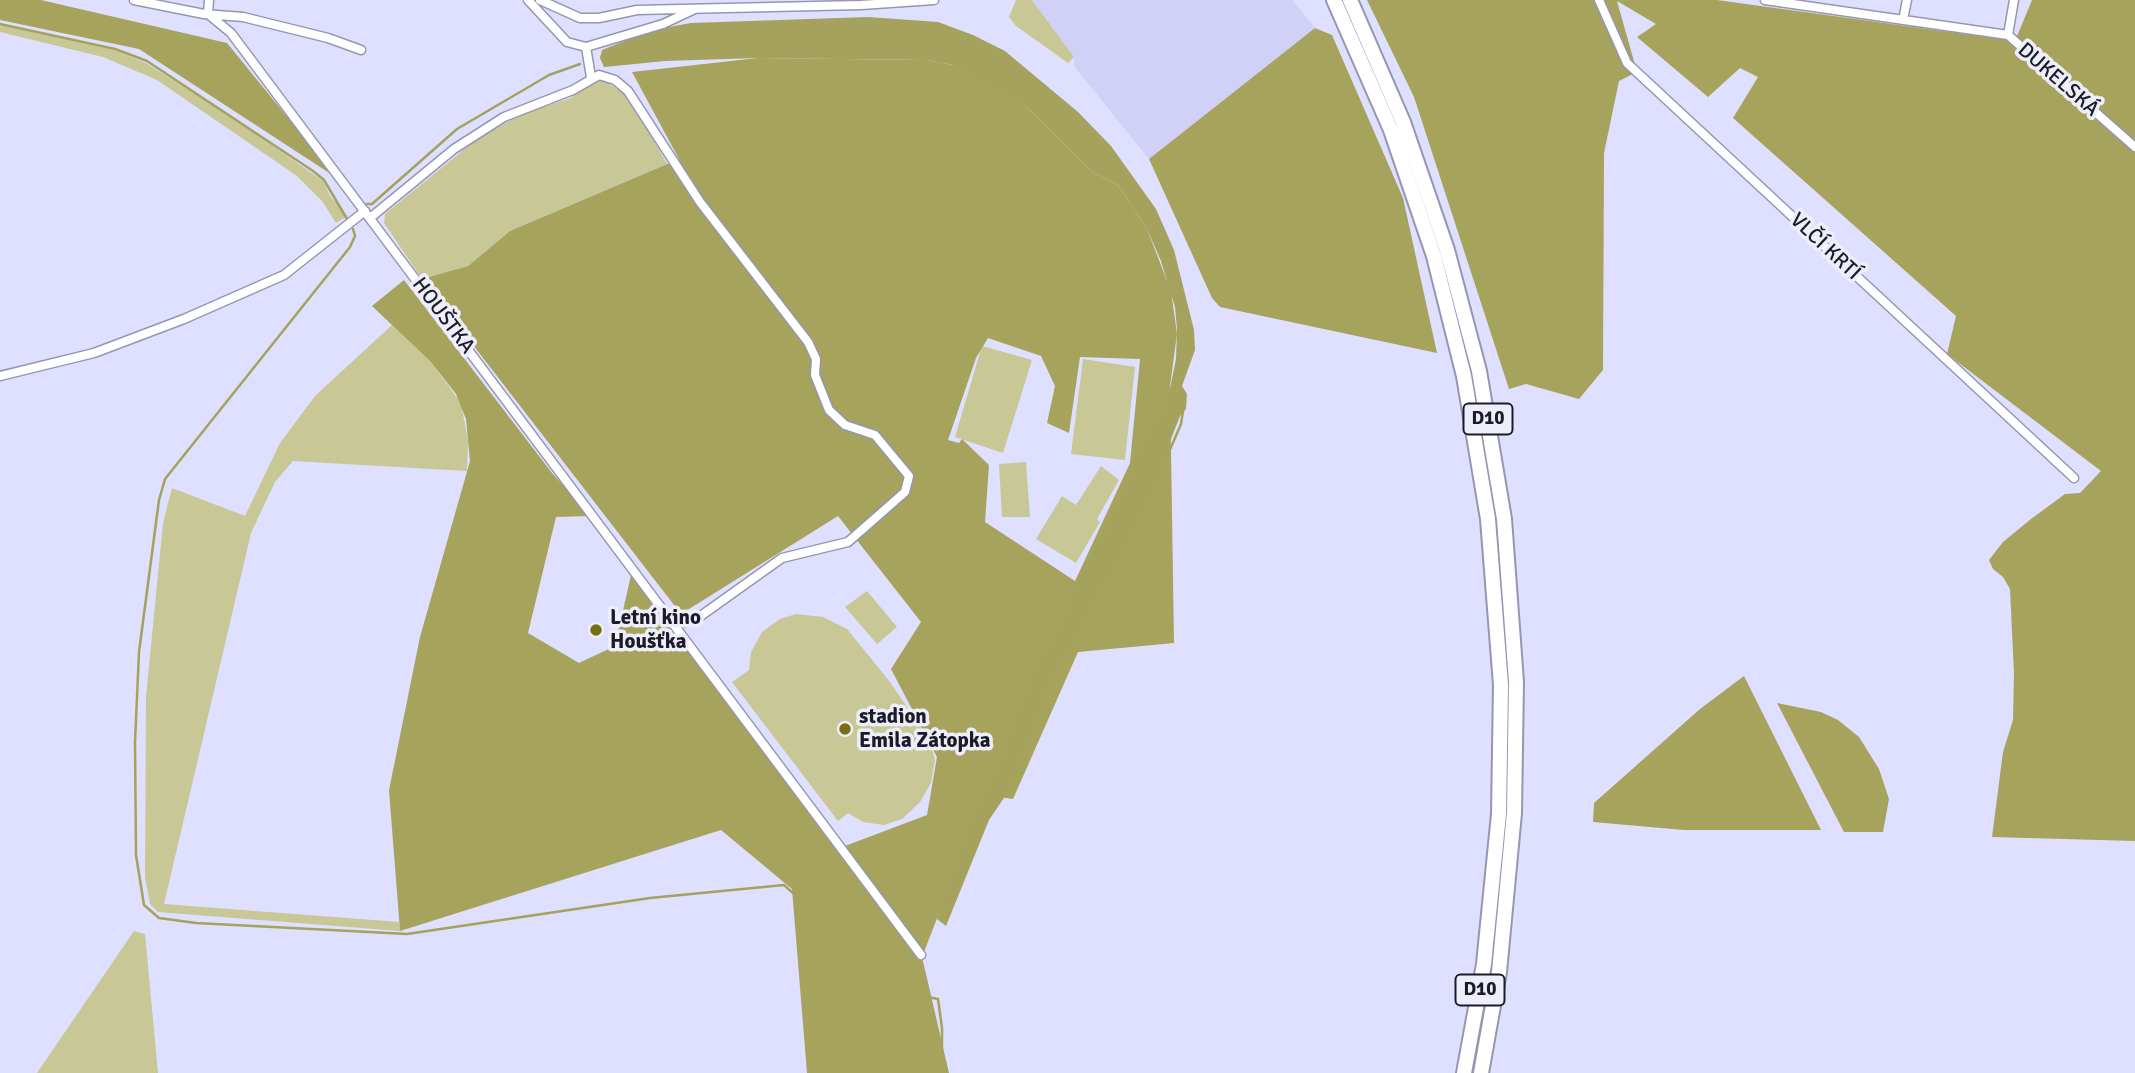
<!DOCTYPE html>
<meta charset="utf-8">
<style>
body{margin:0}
canvas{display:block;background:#dfdfff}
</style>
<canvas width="2135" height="1073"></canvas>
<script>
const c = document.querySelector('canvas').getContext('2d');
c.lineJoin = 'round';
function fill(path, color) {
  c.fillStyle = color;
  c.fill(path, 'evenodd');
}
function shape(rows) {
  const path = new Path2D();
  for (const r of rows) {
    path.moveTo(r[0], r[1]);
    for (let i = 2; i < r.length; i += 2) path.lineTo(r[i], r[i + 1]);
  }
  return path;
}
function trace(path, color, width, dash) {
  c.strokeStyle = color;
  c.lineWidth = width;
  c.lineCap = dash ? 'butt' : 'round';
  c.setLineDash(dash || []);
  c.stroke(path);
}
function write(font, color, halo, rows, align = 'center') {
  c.font = font + ' Signika,sans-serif';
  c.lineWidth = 7;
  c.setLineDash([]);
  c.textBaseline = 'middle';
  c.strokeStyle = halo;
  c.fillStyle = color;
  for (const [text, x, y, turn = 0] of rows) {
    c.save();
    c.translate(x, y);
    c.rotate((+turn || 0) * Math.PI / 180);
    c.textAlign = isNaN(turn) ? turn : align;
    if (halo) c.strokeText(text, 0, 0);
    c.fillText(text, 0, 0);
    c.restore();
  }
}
fill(shape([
 [1032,0,1292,0,1315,28,1149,159,1074,66,1074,57]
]), '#d1d1f8');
fill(shape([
 [1016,0,1032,0,1074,57,1068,63,1016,26,1009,17],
 [0,25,114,50,146,63,224,112,323,181,330,196,347,216,336,223,322,201,297,176,157,80,103,57,0,32],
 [589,71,631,98,667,164,510,231,468,266,422,279,384,223,385,214,477,139,522,114,571,98],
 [392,325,430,361,461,403,468,441,467,471,293,461,275,482,251,533,164,904,399,922,400,931,158,912,150,904,145,877,146,697,163,523,172,488,245,516,280,443,315,396],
 [982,346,1032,360,1003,453,955,437],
 [1083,359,1135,367,1125,460,1071,454],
 [1026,462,1030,517,1002,517,999,464],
 [1101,466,1119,480,1097,519,1100,522,1076,563,1036,539,1062,496,1076,505],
 [867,591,897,627,877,644,845,607],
 [796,614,823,617,847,629,890,682,929,739,935,760,931,783,920,802,902,819,884,825,863,822,848,813,838,821,732,682,749,670,751,652,762,632,780,619],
 [134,931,145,934,158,1073,37,1073]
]), '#c8c796');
fill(shape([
 [0,0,41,0,227,43,337,178,139,49,0,20],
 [1367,0,1717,0,2015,41,2032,0,2135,0,2135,841,1992,837,2003,752,2013,720,2014,674,2010,589,2003,577,1993,569,1989,560,2003,542,2031,519,2065,494,2080,493,2101,471,1947,354,1956,316,1733,118,1758,77,1740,68,1708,97,1637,37,1656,24,1617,1,1637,72,1619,81,1604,153,1603,370,1579,399,1526,384,1509,389,1414,97],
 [1315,28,1332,35,1403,198,1437,353,1220,307,1212,298,1149,159],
 [758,58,926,60,953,65,990,84,1028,108,1092,172,1118,185,1147,229,1171,291,1177,334,1170,386,1174,643,1078,652,1013,799,985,795,922,957,949,1073,807,1073,792,889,721,830,400,931,389,790,420,637,470,461,466,419,456,394,430,361,372,306,404,280,552,473,591,516,556,517,528,633,579,663,615,646,631,575,845,846,927,815,937,757,891,669,921,622,838,516,681,614,422,279,468,266,510,231,679,159,632,72],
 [988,338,1041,356,1055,386,1047,423,1069,433,1080,357,1140,359,1130,463,1075,581,985,522,989,465,962,439,959,443,948,440,976,358],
 [1744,676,1821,830,1684,830,1593,822,1594,803,1700,709],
 [1777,703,1821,712,1838,720,1859,737,1879,769,1889,799,1883,832,1844,832]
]), '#a6a35d');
fill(shape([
 [868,17,938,22,973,35,1005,51,1078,112,1111,146,1156,209,1174,250,1194,330,1195,350,1182,386,1187,394,1186,409,1180,416,1146,503,1078,634,1049,679,1045,697,1010,789,989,820,946,926,937,919,943,900,977,805,989,789,1037,664,1056,638,1082,571,1107,530,1154,420,1166,408,1176,359,1177,329,1175,307,1161,261,1147,229,1118,185,1092,172,1028,108,953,65,926,60,758,58,665,61,604,67,600,58,602,50,652,30,691,23]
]), '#a4a25c');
trace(shape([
 [0,24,115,49,147,61,313,171,324,180,347,219],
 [367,204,372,204,457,129,549,75,580,64],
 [353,229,355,236,350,247,165,479,159,500,139,652,135,742,136,855,144,905,159,918,196,923,407,934,650,898,784,885,903,992,938,999,942,1028,942,1073],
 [1108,572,1139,522,1181,424,1183,411]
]), '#a4a25c', 2.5);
const street = shape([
 [134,0,204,14,243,17,328,38,361,50],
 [528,0,567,42,586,47],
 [540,0,580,18,599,18,637,10,861,5,934,0],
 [1599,0,1627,63,2074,478],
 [1765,0,2008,35,2135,147],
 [208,14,231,33,921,955],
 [208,14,209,0],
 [1903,20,1907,0],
 [2008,35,2014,0],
 [586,47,663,24,695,9],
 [586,47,591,77],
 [370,218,454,149,504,117,573,90,599,75,615,80,628,91,700,202,808,342,816,359,815,375,829,410,845,425,875,435,909,476,905,492,848,542,782,558,695,620,673,624],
 [0,376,94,353,184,319,284,275,365,211]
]);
const highway = shape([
 [1334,0,1391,130,1434,256,1464,376,1488,519,1501,685,1499,814,1484,964,1464,1073],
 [1350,0,1403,122,1447,250,1479,371,1504,519,1516,682,1514,813,1499,972,1481,1073]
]);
trace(street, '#9696b3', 11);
trace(highway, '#9696b3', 18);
trace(street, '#fff', 8);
trace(highway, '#fff', 14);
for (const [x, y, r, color] of [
 [596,630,7,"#757011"],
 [845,729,7,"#757011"]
]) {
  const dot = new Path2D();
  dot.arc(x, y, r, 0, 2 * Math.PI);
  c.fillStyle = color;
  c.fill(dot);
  trace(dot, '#eeeefb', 2.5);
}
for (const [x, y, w] of [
 [1488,419,49],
 [1480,990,49]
]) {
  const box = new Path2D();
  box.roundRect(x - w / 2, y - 15.5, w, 31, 5);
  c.fillStyle = '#eeeefb';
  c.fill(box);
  trace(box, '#1c1c28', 2);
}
write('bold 19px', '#1c1c28', null, [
 ["D10",1488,419],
 ["D10",1480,990]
]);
write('21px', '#1c1c28', '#eeeefb', [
 ["DUKELSKÁ",2058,80,41],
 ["VLČÍ KRTÍ",1825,247,43],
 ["HOUŠTKA",443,316,53]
]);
write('bold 21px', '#1c1c28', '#eeeefb', [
 ["Letní kino",610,618],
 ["Houšťka",610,642],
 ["stadion",859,717],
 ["Emila Zátopka",859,741]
], 'left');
</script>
